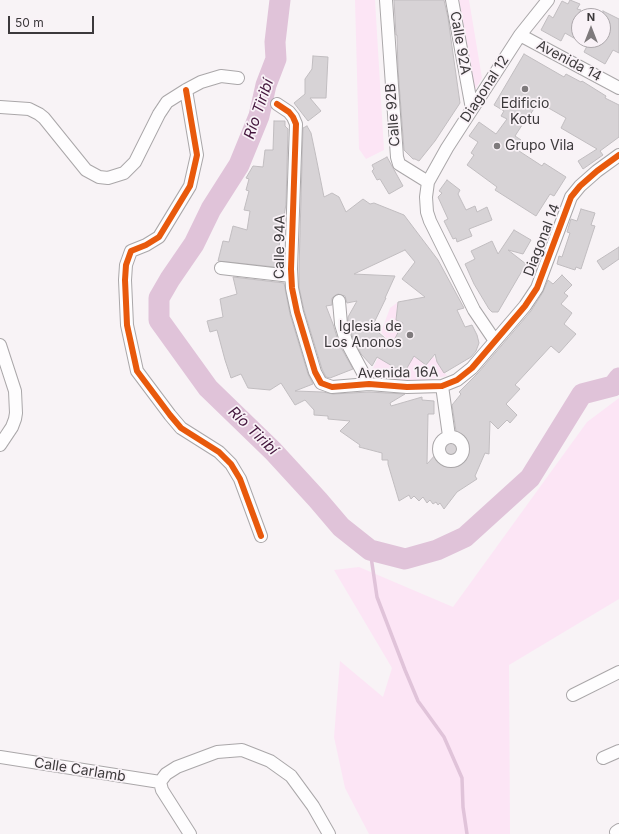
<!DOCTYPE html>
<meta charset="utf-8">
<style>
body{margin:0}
#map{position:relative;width:619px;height:834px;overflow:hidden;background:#f8f3f6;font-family:Inter,sans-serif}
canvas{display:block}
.north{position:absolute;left:571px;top:8px;width:40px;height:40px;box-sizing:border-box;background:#f9f2f7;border:1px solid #ada8ac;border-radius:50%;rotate:0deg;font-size:11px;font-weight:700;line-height:16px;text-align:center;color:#3c393b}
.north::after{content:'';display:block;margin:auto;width:14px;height:18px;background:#7e7a7c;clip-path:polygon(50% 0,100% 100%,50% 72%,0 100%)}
.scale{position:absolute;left:8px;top:16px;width:86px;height:18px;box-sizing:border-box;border:2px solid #3c393b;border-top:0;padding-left:5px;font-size:12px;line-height:14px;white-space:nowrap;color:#3c393b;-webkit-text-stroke:3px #f9f2f7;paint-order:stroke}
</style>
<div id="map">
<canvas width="619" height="834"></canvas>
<div class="north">N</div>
<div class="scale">50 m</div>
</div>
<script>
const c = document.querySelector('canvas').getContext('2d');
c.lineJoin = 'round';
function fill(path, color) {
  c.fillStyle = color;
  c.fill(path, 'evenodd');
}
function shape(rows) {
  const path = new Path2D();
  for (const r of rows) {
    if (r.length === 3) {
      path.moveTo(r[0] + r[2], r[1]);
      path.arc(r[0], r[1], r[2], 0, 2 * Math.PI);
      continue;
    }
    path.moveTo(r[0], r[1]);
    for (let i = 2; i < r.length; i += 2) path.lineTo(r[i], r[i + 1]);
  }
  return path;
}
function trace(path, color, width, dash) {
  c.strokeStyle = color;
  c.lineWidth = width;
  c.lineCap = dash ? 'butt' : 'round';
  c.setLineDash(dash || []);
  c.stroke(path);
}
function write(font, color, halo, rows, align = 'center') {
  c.font = font + ' Inter,sans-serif';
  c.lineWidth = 3.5;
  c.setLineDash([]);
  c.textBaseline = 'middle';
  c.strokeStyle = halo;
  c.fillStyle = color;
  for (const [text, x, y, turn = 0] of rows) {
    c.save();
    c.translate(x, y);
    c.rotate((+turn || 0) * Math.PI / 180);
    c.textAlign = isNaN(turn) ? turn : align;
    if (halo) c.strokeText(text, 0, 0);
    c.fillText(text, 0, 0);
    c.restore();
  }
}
fill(shape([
 [355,0,375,0,384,150,366,159,359,149],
 [459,0,469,0,482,78,475,90],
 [398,302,396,320,403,323,383,360,404,373,414,356,426,365,433,356,447,376,414,382,394,381,380,376,372,370,387,339,381,332,390,308],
 [619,398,619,599,509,665,510,834,369,834,345,788,334,737,340,661,383,697,392,668,334,570,359,567,453,607,587,422]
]), '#fce5f5');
trace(shape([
 [370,550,377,597,405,670,418,701,444,737,462,778,463,807,467,834]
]), '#e0c3d9', 3.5);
trace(shape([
 [280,0,275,42,276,59,266,85,259,116,239,165,211,209,194,244,170,279,159,298,159,320,208,388,273,451,318,500,341,527,370,550,405,559,437,550,465,537,530,478,582,394,613,386,619,378]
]), '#e0c3d9', 21);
const building = shape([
 [394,0,444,0,448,18,460,103,435,141,419,161,415,159,413,159,404,150,398,69,397,35,396,35,394,0],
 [570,0,580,4,577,9,581,10,579,13,579,41,565,33,561,41,541,30,549,15,553,18,562,1,568,4,570,0],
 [603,11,619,19,619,53,613,50,605,64,584,52,590,40,603,40,603,11],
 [524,54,564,77,566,74,581,82,582,81,606,96,605,98,619,105,619,137,600,151,603,155,583,169,578,161,597,149,561,128,566,118,538,102,525,123,524,122,515,136,521,140,516,149,542,166,544,163,566,177,554,196,550,194,536,216,495,190,497,187,467,165,474,155,471,153,478,142,469,136,479,122,496,134,507,119,501,116,504,111,494,105,524,54],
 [313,56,328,57,326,98,310,98,321,111,308,121,294,103,305,94,305,79,312,69,313,56],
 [274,121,285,121,285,126,288,129,286,204,278,253,284,255,284,268,218,261,223,241,229,242,233,226,247,230,250,211,244,210,249,191,246,190,249,179,246,178,253,166,263,167,265,150,273,150,274,121],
 [307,126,311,133,315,152,324,197,332,193,339,197,346,212,363,199,370,204,374,203,404,215,438,260,464,308,457,310,465,327,472,325,477,335,479,343,476,351,471,357,444,373,437,362,435,354,426,365,414,356,404,373,377,357,372,366,361,354,353,338,348,323,348,317,357,301,347,303,345,296,338,294,332,298,332,305,326,306,333,324,339,344,353,369,330,378,326,377,322,369,304,310,299,287,299,269,303,128,307,126],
 [405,250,415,262,402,279,425,297,398,302,396,320,403,323,392,344,372,327,386,298,385,298,395,276,354,274,405,250],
 [387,157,403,186,389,194,380,179,377,180,372,171,374,169,372,165,387,157],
 [447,180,460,190,458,194,466,210,475,206,477,212,487,207,492,220,469,229,472,236,457,242,456,238,453,239,444,221,448,219,438,197,442,193,439,191,447,180],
 [581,209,595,213,591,225,595,226,581,269,576,267,575,270,557,264,559,256,562,257,570,233,567,232,571,219,577,221,581,209],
 [514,230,531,240,523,254,508,250,526,264,498,312,492,312,489,309,474,284,465,264,475,259,471,251,492,241,498,254,514,230],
 [619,247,619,259,603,270,597,261,619,247],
 [562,275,572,285,564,293,568,296,561,304,572,313,564,324,576,334,559,353,551,346,515,385,520,389,506,404,517,415,510,423,507,420,498,429,490,421,489,454,485,453,475,476,477,479,457,492,444,509,440,503,438,505,436,502,433,504,430,500,427,503,423,497,419,501,414,496,411,499,409,495,399,501,388,464,388,460,382,460,382,453,359,447,360,445,340,431,350,421,328,419,328,416,314,415,314,410,305,400,295,405,281,383,270,390,248,388,241,374,231,378,225,360,217,330,210,332,207,321,223,317,220,299,237,294,233,277,284,283,290,314,308,374,313,384,295,391,323,392,333,394,369,392,405,394,390,403,391,406,422,397,422,400,434,401,434,414,428,414,427,464,446,443,450,443,454,441,459,443,456,431,452,405,461,394,459,392,478,373,531,311,543,292,548,280,553,284,562,275]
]);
fill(building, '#d7d3d6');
trace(building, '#c1bdc0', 1);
const street = shape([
 [386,0,397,157,399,164,428,182],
 [452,0,472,109],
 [520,35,619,88],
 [186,90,197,155,190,186,159,237,146,245,131,251,126,265,125,280,127,325,137,371,170,415,181,428,219,452,231,464,240,479,261,536],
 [277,104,289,112,293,117,296,124,291,269,292,288,297,312,315,372,321,383,332,387,369,384,407,387,442,386,457,380,472,368,525,306,537,288,571,197,580,186,597,171,619,155],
 [0,107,29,109,39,114,44,118,86,170,99,177,108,178,124,173,135,162,159,114,167,102,186,90,201,82,221,76,238,78],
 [221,268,291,276],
 [339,301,341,324,346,341,369,384],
 [495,341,474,310,430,221,427,212,426,197,428,182,447,148,520,35,548,0],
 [0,345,15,391,16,413,15,419,12,427,0,445],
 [442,386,449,436],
 [451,449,12],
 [573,695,619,672],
 [0,757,160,782],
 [603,758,619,751],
 [160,782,166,774,177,767,217,752,242,750,270,761,291,776,313,806,329,834],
 [160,782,162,790,190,834],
 [616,832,619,830]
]);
trace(street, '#aaa7a9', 14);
trace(street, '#fefdfe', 12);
trace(shape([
 [186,90,197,155,190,186,159,237,146,245,131,251,126,265,125,280,127,325,137,371,170,415,181,428,219,452,231,464,240,479,261,536],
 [277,104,289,112,293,117,296,124,291,269,292,288,297,312,315,372,321,383,332,387,369,384,407,387,442,386,457,380,472,368,525,306,537,288,571,197,580,186,597,171,619,155]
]), '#e8590c', 6);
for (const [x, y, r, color] of [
 [525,89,4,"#7e7a7c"],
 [497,146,4,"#7e7a7c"],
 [410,335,4,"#7e7a7c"]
]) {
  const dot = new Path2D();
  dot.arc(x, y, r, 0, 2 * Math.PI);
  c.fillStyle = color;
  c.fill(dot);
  trace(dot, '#f9f2f7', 1.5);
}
write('14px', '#3c393b', '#f9f2f7', [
 ["Calle 92A",460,43,80],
 ["Avenida 14",569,61,28],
 ["Diagonal 12",485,89,-57],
 ["Calle 92B",393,115,-94],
 ["Diagonal 14",542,240,-69],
 ["Calle 94A",280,247,-89],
 ["Avenida 16A",398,373,-1],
 ["Calle Carlamb",80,770,9]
]);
write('14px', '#3c393b', '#f9f2f7', [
 ["Edificio",525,104],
 ["Kotu",525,120],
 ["Grupo Vila",505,146,"left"],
 ["Iglesia de",402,327,"right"],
 ["Los Anonos",402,343,"right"]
]);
write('italic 15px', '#44163d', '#f9f2f7', [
 ["Río Tiribí",259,109,-71],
 ["Río Tiribí",253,431,44]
]);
</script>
